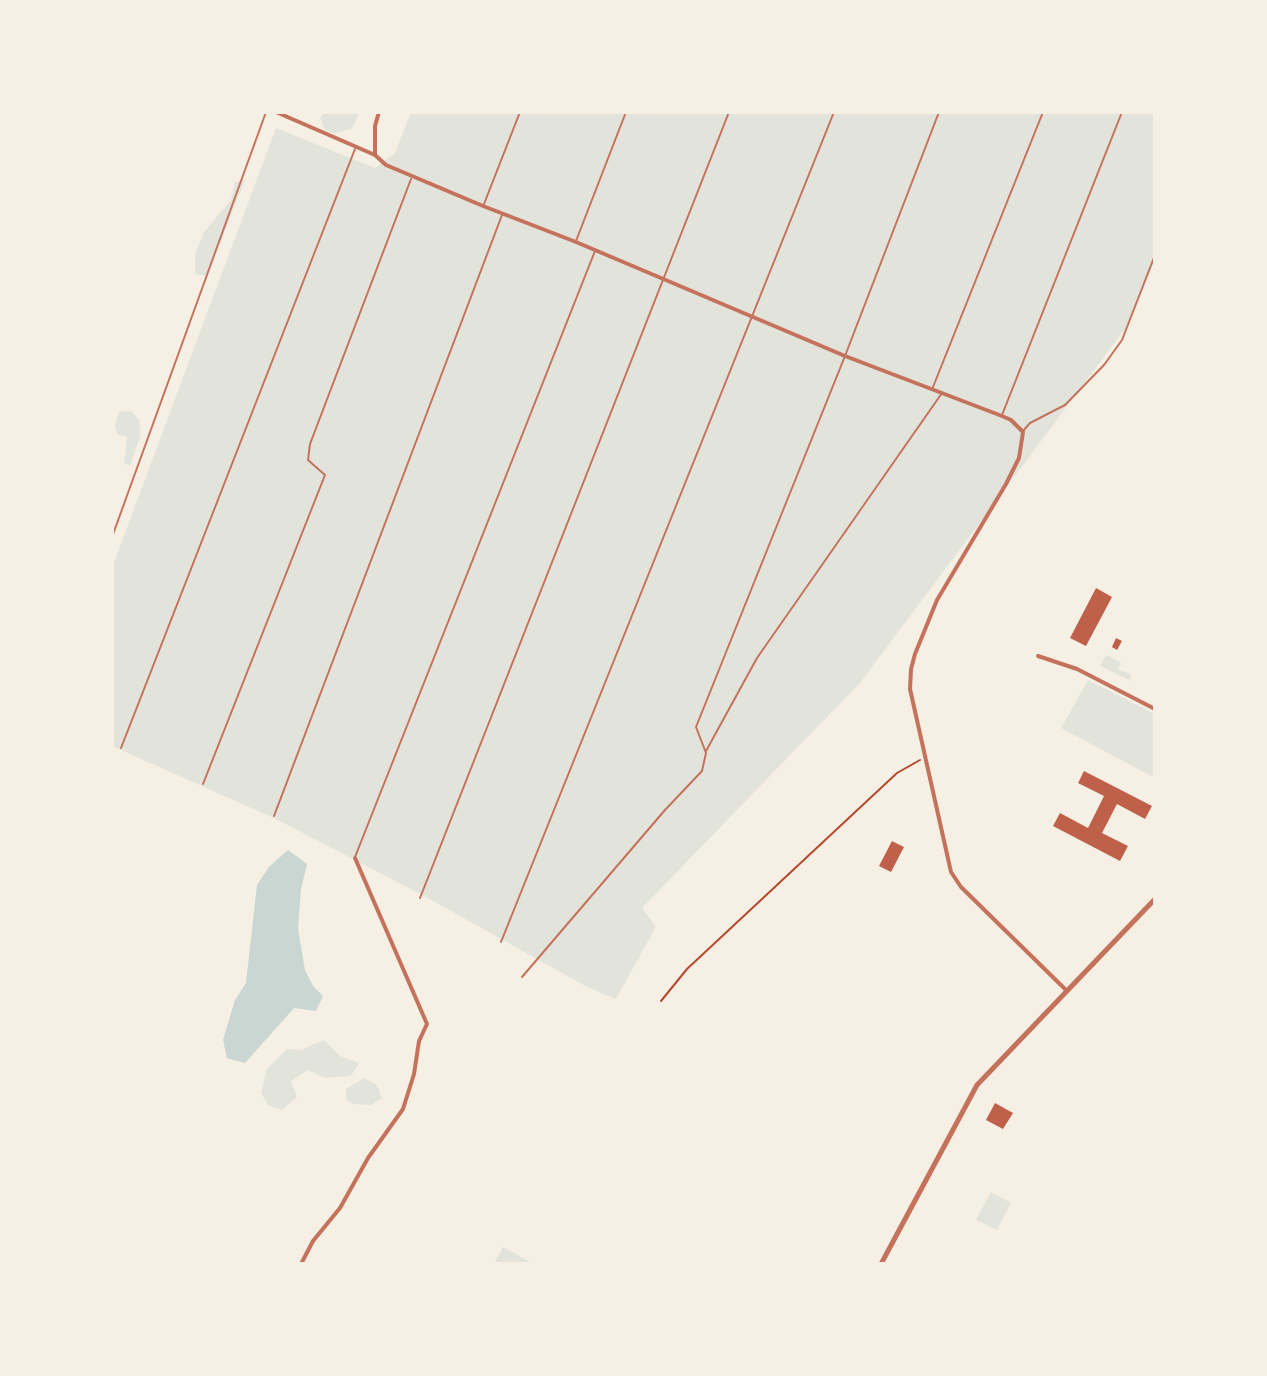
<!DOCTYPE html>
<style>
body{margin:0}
#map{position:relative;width:1267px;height:1376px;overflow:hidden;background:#f6efe4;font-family:Roboto,sans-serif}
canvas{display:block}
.frame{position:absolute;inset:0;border:114px solid #f6efe4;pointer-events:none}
</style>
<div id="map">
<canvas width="1267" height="1376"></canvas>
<div class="frame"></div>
</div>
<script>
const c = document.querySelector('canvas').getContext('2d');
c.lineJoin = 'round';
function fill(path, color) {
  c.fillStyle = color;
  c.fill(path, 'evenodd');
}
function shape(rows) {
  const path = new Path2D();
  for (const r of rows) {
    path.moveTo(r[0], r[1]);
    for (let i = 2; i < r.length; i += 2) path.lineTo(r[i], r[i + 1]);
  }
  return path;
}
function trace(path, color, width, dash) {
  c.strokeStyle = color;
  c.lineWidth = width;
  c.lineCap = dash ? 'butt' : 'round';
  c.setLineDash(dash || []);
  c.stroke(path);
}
fill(shape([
 [324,112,360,112,352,128,335,134,325,130,320,118],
 [411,112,1155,112,1155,260,1127,326,860,683,642,908,656,927,616,999,587,987,426,897,276,819,112,746,112,568,276,128,375,168,395,153],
 [245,180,207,276,195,274,195,254,204,232,231,200,235,182],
 [131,411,140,421,140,437,130,465,124,464,127,437,117,434,115,425,119,412],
 [1106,655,1121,662,1118,669,1130,674,1131,681,1100,666],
 [1088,680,1155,714,1155,778,1061,728],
 [324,1040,340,1056,359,1063,351,1076,325,1078,308,1070,291,1081,297,1097,282,1110,268,1105,261,1093,267,1069,287,1049,301,1050],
 [364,1078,377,1085,382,1098,371,1105,353,1104,346,1099,346,1089],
 [991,1192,1011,1203,997,1230,976,1220],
 [503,1247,534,1264,494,1264]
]), '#e2e4dc');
fill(shape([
 [288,850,307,864,301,889,298,929,305,970,313,986,323,996,316,1011,294,1008,245,1063,227,1058,223,1040,235,1000,246,983,257,885,269,867]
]), '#c9d6d2');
fill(shape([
 [1096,588,1112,597,1086,646,1070,638],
 [1116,638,1122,641,1117,650,1112,647],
 [1084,771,1152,806,1145,819,1117,804,1102,833,1128,846,1120,861,1053,826,1060,813,1088,828,1104,796,1078,783],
 [892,841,904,847,891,872,879,866],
 [995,1103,1013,1113,1003,1129,986,1120]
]), '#bf614a');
trace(shape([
 [661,1001,687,969,897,773,920,760]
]), '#b5482f', 2);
trace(shape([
 [484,204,520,112],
 [576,241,626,112],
 [933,387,1043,112],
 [1002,415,1122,112],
 [1023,431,1030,423,1065,405,1104,365,1122,340,1155,255],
 [112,537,266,112],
 [121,748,355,149],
 [706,751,757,658,942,393],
 [203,784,325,475,308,460,310,444,411,179],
 [274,816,502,215],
 [355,857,595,251],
 [420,898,729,112],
 [501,942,834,112],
 [522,977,665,810,702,771,706,753,696,727,845,356,939,112]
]), '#c5725c', 2);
trace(shape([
 [276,112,375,155,386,165,483,206,576,242,845,356,1002,416,1011,420,1023,432,1019,458,1006,484,937,600,915,654,911,669,910,689,951,872,961,887,1066,990],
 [375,155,375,126,379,112],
 [1038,656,1077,669,1155,709],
 [301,1264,313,1241,340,1208,368,1158,403,1109,414,1074,419,1041,427,1024,355,858]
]), '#c5725c', 4);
trace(shape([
 [881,1264,977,1085,1155,899]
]), '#c5725c', 5);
</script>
